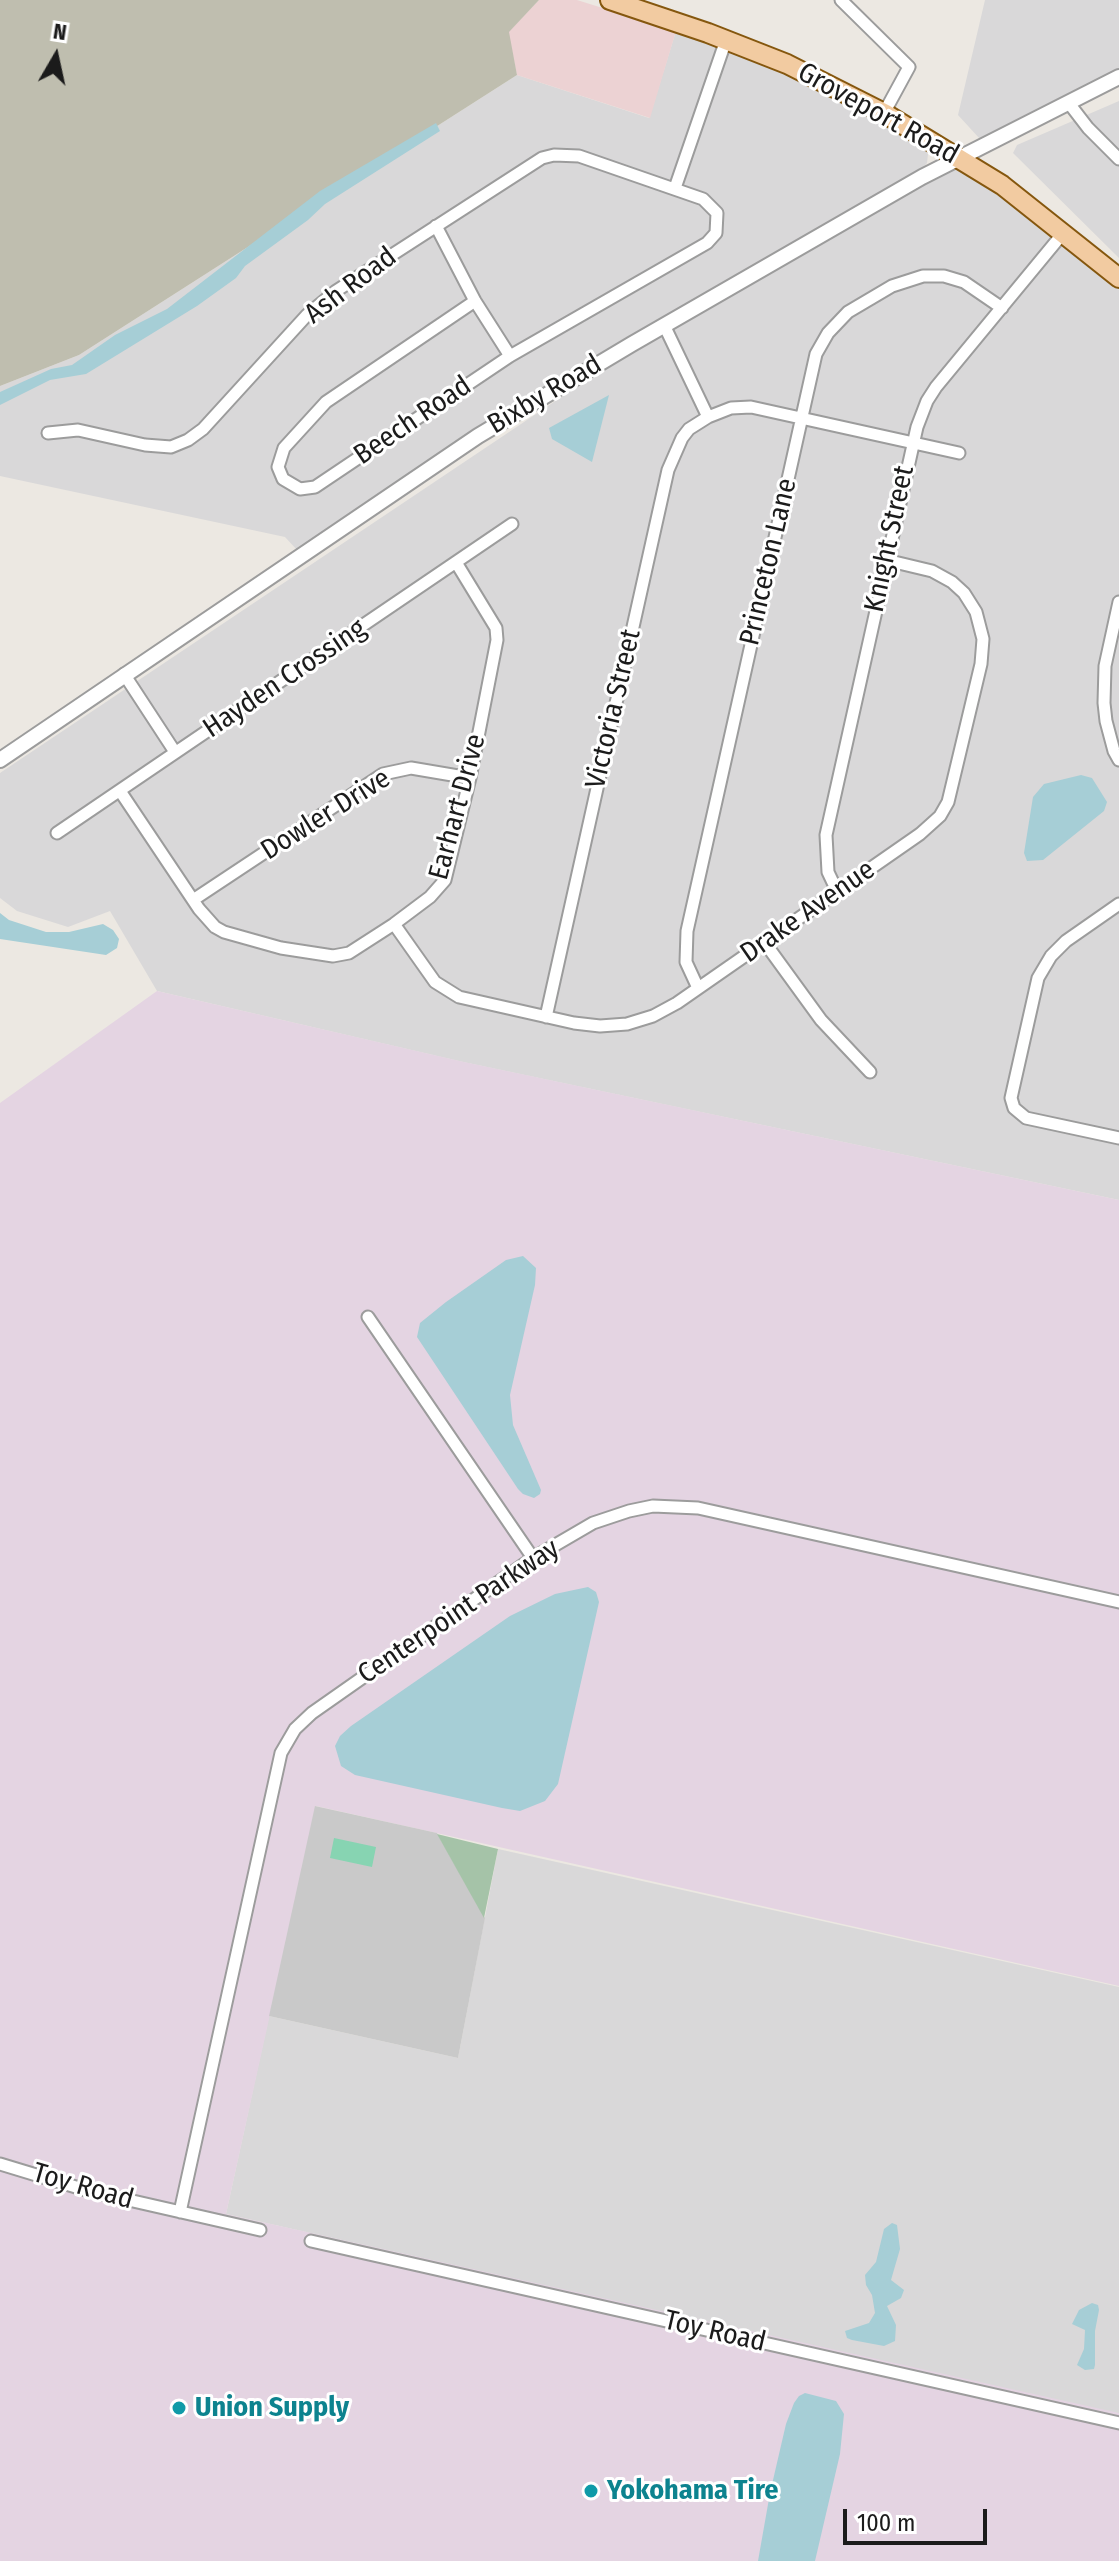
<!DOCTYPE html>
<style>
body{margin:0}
#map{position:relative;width:1119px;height:2561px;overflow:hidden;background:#ece8e2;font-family:"Fira Sans Condensed",sans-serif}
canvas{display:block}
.north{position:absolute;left:16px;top:16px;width:80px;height:80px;-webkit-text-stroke:6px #fff;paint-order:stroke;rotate:9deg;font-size:22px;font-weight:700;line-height:32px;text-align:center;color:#1b1b1b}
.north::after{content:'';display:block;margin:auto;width:28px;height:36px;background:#1b1b1b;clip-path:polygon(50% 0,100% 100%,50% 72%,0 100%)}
.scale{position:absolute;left:843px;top:2509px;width:144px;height:36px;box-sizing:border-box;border:4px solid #1b1b1b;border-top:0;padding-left:10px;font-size:24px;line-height:28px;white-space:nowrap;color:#1b1b1b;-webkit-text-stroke:6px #fff;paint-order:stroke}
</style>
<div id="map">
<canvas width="1119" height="2561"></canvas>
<div class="north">N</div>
<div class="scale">100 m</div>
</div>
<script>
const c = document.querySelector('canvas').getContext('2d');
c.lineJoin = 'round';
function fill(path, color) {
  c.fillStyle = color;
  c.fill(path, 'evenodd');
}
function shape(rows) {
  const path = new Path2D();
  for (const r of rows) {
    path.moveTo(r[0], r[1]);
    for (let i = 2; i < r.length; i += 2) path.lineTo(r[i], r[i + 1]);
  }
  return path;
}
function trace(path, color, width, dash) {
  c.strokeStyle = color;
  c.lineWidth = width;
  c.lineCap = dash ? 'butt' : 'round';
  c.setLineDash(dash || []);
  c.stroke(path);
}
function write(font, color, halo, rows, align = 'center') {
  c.font = font + ' "Fira Sans Condensed",sans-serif';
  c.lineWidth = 6;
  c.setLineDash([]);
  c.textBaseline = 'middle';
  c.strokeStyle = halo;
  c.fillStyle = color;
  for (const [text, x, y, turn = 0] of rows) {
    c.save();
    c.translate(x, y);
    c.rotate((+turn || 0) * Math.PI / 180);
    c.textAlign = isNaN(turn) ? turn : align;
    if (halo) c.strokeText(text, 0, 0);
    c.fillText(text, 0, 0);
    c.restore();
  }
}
fill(shape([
 [985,0,1119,0,1119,77,1060,99,980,139,958,115],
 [676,31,750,55,908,134,924,144,928,154,927,163,919,172,298,551,285,537,0,476,0,386,79,355,517,75,649,118],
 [1119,101,1119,258,1013,153,1017,145],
 [960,158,1119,286,1119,1200,463,1062,157,991,110,911,68,927,17,911,0,898,0,773,630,351],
 [498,1849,1119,1987,1119,2415,226,2214,269,2016,458,2058]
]), '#d9d8d9');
fill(shape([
 [539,0,577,0,676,31,650,118,517,75,508,32]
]), '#ecd2d3');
fill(shape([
 [157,991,464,1062,1119,1200,1119,1986,316,1806,226,2214,1119,2413,1119,2561,0,2561,0,1103]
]), '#e4d4e2');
fill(shape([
 [315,1806,437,1833,485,1918,458,2058,269,2016]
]), '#c9c9c9');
fill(shape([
 [0,0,539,0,509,32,517,75,79,355,0,386]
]), '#bfbeaf');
fill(shape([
 [437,1834,498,1849,484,1918]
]), '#a5c3a8');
fill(shape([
 [334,1838,376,1847,372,1867,330,1858]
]), '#87d4b2');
fill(shape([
 [436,123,440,131,325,204,308,220,245,266,236,278,197,306,86,374,50,380,0,405,0,392,51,369,72,365,115,335,167,309,320,191],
 [609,395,592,462,552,439,549,428],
 [1081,775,1092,778,1107,802,1104,811,1043,860,1027,861,1024,853,1033,797,1044,784],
 [0,913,9,920,46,932,69,932,103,924,113,930,119,939,117,948,106,955,0,939],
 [523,1256,536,1268,535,1285,510,1395,513,1425,541,1490,540,1494,534,1498,523,1494,518,1489,417,1337,420,1323,446,1302,506,1260],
 [588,1587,596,1592,599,1602,558,1784,545,1801,520,1811,502,1808,355,1775,341,1766,335,1746,340,1736,351,1726,510,1616,555,1594],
 [892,2223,897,2225,900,2249,891,2280,904,2290,901,2298,887,2306,896,2325,895,2341,884,2346,852,2340,847,2338,845,2331,869,2323,875,2313,872,2295,866,2285,865,2275,876,2262,884,2229],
 [1092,2303,1098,2305,1099,2310,1095,2331,1095,2365,1094,2369,1085,2370,1077,2365,1084,2349,1085,2330,1072,2324,1079,2310],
 [805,2393,836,2401,844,2414,840,2454,815,2561,758,2561,770,2493,786,2424,794,2403,799,2396]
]), '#a6ced6');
const minor = shape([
 [841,0,909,67,884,113],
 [1068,102,1088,128,1119,159],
 [675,188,726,40],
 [436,226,475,301,510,356],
 [664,325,708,417],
 [48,433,78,430,145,445,171,447,188,440,203,429,307,315,336,291,542,158,554,155,579,156,703,199,717,213,716,233,707,243,510,356,315,487,300,489,283,479,278,467,284,448,326,402,475,301],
 [1119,602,1105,666,1104,703,1106,721,1114,751,1119,760],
 [124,674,175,752],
 [120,791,199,909,215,927,224,932,281,948,333,956,349,953,394,924,430,897,445,880,470,778,497,640,496,628,457,564],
 [57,833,512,524],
 [837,891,828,872,826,835,917,427,927,401,936,387,1064,232],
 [193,900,383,774,411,768,470,778],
 [1119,904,1066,941,1051,956,1038,978,1011,1098,1014,1108,1026,1118,1119,1138],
 [394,924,435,982,459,997,574,1023,600,1026,627,1024,653,1016,677,1003,920,834,940,816,948,802,981,664,983,639,976,612,964,593,952,582,932,571,886,560],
 [765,943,821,1020,870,1072],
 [698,988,686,962,687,931,816,354,828,333,848,312,892,286,923,276,944,276,964,282,1002,308],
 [546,1017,668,470,682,438,689,429,708,417,731,408,751,407,959,453],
 [368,1317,533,1558],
 [0,2164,89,2191,260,2230],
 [180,2212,281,1753,295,1729,312,1713,533,1558,593,1523,629,1511,653,1506,698,1508,1119,1602],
 [311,2241,1119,2423]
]);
const tertiary = shape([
 [0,760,478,436,632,344,922,177,1119,77]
]);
const primary = shape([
 [610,0,708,33,787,64,884,113,1002,185,1119,278]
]);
trace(minor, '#9c9c9c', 15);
trace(tertiary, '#9c9c9c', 18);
trace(primary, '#85570e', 22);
trace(minor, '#fff', 11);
trace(tertiary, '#fff', 14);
trace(primary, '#f2cba1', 18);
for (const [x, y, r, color] of [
 [179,2408,8,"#0f9aa8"],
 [591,2491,8,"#0f9aa8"]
]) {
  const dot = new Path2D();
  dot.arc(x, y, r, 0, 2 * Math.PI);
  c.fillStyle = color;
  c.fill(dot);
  trace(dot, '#fff', 3);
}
write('28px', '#1b1b1b', '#fff', [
 ["Groveport Road",878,114,29],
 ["Ash Road",351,286,-37],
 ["Bixby Road",545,395,-31],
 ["Beech Road",413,421,-34],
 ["Knight Street",890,539,-78],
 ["Princeton Lane",769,562,-77],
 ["Hayden Crossing",285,679,-34],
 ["Victoria Street",614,709,-77],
 ["Earhart Drive",458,807,-75],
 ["Dowler Drive",326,815,-32],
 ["Drake Avenue",808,912,-35],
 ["Centerpoint Parkway",459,1612,-34],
 ["Toy Road",83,2187,16],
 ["Toy Road",715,2332,13]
]);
write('bold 28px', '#0d838f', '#fff', [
 ["Union Supply",195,2408],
 ["Yokohama Tire",607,2491]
], 'left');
</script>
